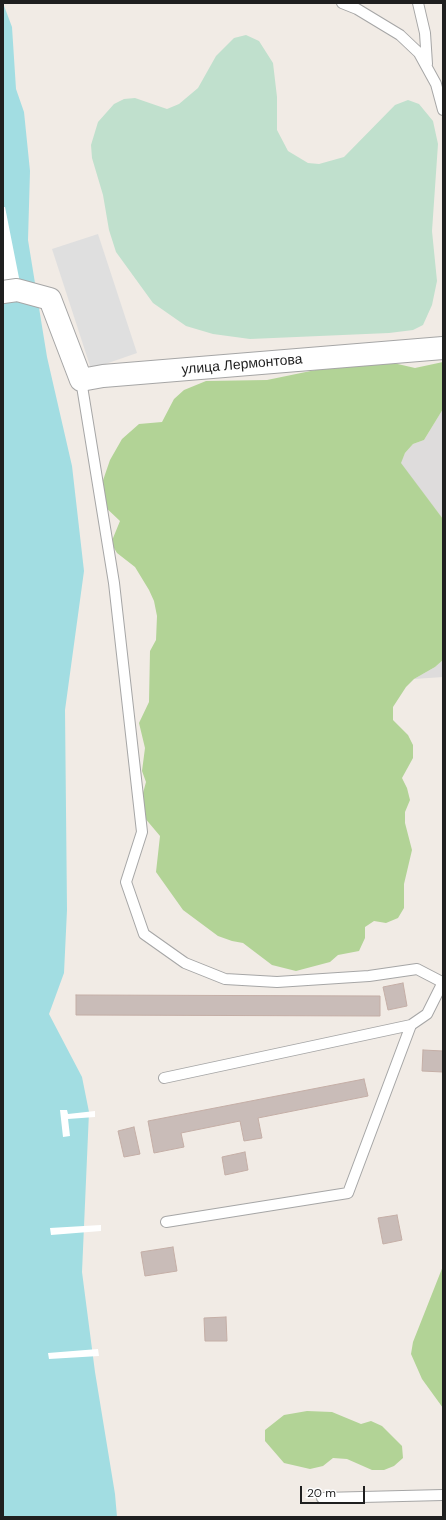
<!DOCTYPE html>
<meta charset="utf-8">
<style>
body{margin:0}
#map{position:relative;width:446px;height:1520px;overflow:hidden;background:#f1ebe5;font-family:"DM Sans",sans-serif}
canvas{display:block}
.frame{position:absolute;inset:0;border:4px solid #1f1f1f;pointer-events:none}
.scale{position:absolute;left:300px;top:1486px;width:65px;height:18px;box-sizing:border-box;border:2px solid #1f1f1f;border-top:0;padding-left:5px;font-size:12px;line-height:14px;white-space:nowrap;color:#1f1f1f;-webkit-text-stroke:3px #fff;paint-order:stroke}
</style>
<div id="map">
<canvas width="446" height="1520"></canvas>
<div class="frame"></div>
<div class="scale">20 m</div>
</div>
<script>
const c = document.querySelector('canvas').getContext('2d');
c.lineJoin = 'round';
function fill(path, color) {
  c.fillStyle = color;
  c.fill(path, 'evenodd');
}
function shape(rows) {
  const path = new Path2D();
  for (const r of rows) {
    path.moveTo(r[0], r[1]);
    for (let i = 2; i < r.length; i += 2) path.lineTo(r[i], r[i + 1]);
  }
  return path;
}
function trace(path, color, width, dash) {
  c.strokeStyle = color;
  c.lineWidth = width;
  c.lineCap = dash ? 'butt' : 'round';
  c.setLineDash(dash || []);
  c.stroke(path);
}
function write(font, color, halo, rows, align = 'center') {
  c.font = font + ' "DM Sans",sans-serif';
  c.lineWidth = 3;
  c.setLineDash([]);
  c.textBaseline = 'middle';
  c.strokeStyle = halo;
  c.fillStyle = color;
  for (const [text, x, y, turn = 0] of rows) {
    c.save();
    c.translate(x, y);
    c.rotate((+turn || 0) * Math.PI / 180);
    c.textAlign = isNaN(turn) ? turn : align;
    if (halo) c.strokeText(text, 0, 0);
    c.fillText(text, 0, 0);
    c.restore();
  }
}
fill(shape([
 [443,409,443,519,400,463,405,453,413,444,424,440],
 [443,660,443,677,414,679,435,667]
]), '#dedcdc');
fill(shape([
 [376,359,415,368,443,362,443,409,424,440,413,444,405,453,401,463,443,519,443,660,435,667,414,679,406,687,393,707,393,720,408,735,413,745,413,758,402,778,407,788,410,800,405,812,405,823,412,850,404,884,404,908,398,918,386,923,374,921,365,927,365,938,359,951,338,955,330,962,296,971,272,965,243,943,232,941,218,936,183,910,156,872,160,836,144,817,140,804,146,782,142,771,145,748,139,723,149,702,150,651,156,640,157,616,154,601,149,590,135,567,117,553,111,543,120,521,102,504,99,492,110,460,122,439,139,424,162,422,174,399,184,390,206,381,267,380,364,360],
 [443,1266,443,1408,422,1379,411,1354,413,1342],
 [307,1411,332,1412,361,1424,371,1421,382,1426,402,1446,403,1458,394,1466,384,1470,372,1470,347,1459,333,1458,323,1466,310,1469,284,1463,265,1441,265,1430,284,1415]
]), '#b2d396');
fill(shape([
 [246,35,259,41,273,63,277,97,277,130,288,151,308,163,319,164,344,157,395,105,408,100,419,104,433,121,438,144,432,231,437,281,432,305,423,325,413,330,389,333,250,339,213,334,186,326,153,303,116,252,109,230,103,195,92,158,91,145,98,122,114,104,124,99,135,98,167,109,179,104,198,88,216,56,234,38]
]), '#c0e0cd');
fill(shape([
 [98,234,137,353,91,369,52,249]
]), '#dfdfdf');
fill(shape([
 [3,3,12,27,16,89,24,112,30,171,28,240,47,357,72,466,84,571,65,710,67,910,64,973,49,1014,82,1077,89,1112,82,1272,95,1372,115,1494,117,1517,3,1517]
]), '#a2dde2');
fill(shape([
 [3,207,5,207,21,288,3,298],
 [60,1110,67,1110,68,1114,95,1111,95,1117,68,1119,70,1136,63,1137],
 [101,1225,101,1231,51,1235,50,1228],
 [98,1349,99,1356,49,1359,48,1353]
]), '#fff');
const building = shape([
 [403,983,407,1006,388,1010,383,987,403,983],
 [76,995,380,996,380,1016,76,1015,76,995],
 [423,1050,443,1051,443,1072,422,1071,423,1050],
 [364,1079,368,1096,258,1118,262,1138,244,1141,240,1121,181,1133,184,1147,154,1153,148,1121,364,1079],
 [134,1127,140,1154,124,1157,118,1131,134,1127],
 [245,1152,248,1170,225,1175,222,1157,245,1152],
 [397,1215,402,1240,383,1244,378,1218,397,1215],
 [173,1247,177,1271,145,1276,141,1252,173,1247],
 [226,1317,227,1341,205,1341,204,1318,226,1317]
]);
fill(building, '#c9bcb8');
trace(building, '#c4aea6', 1);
const service = shape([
 [342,3,357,9,400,35,419,53,436,84,443,110],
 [418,3,425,33,427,64],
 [81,380,114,583,142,832,126,882,144,934,185,963,225,979,277,982,369,976,417,969,442,982],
 [164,1078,411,1025,427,1014,443,982],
 [166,1222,348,1193,411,1025],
 [322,1498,443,1495]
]);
const tertiary = shape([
 [3,292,17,290,50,299,81,380,103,376,443,348]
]);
trace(service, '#a6a6a6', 12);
trace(tertiary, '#a6a6a6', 24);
trace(service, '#fff', 10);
trace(tertiary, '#fff', 22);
write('14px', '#1f1f1f', '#fff', [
 ["улица Лермонтова",242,365,-5]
]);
</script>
